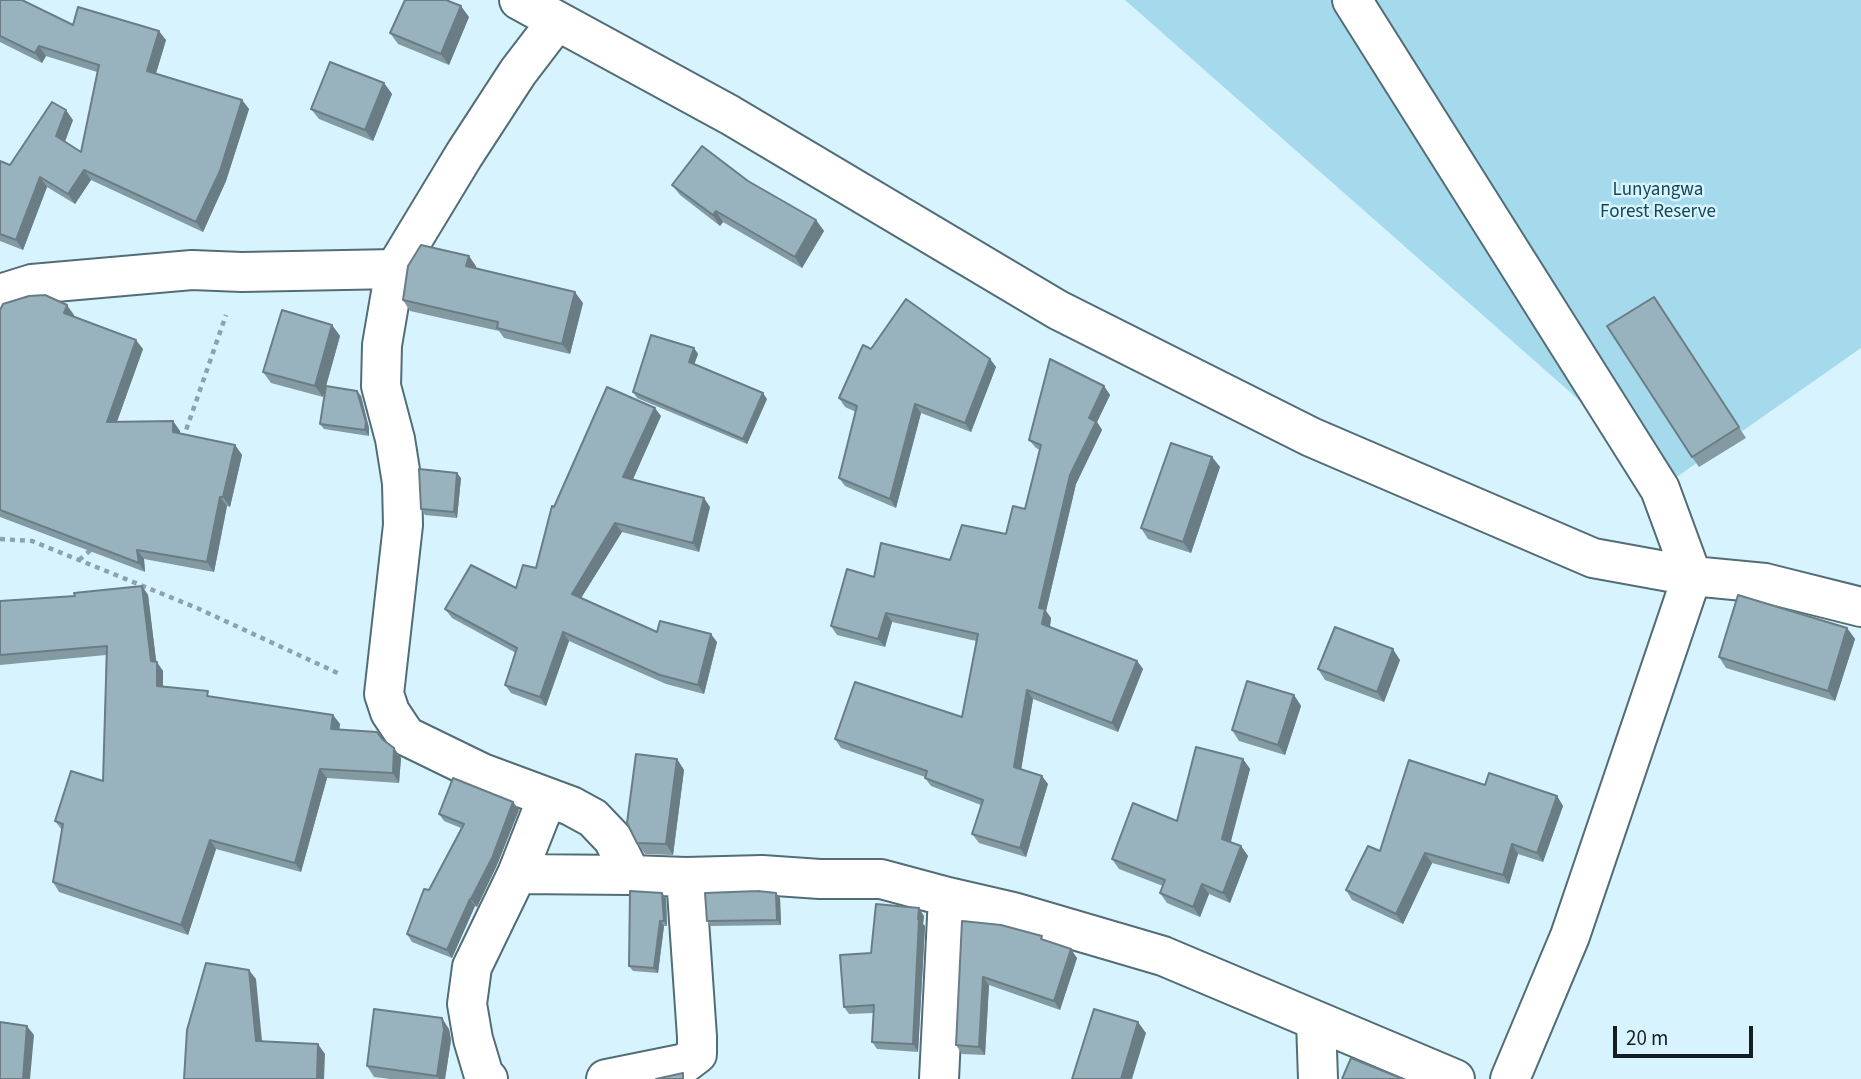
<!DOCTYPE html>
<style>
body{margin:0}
#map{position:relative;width:1861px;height:1079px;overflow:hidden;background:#d7f4fe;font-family:"Source Sans 3",sans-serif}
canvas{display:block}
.scale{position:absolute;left:1613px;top:1026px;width:140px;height:32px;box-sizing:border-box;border:4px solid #141e22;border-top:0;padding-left:9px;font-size:21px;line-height:24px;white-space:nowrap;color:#141e22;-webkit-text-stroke:5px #d7f4fe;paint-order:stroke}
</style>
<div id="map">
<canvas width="1861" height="1079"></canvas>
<div class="scale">20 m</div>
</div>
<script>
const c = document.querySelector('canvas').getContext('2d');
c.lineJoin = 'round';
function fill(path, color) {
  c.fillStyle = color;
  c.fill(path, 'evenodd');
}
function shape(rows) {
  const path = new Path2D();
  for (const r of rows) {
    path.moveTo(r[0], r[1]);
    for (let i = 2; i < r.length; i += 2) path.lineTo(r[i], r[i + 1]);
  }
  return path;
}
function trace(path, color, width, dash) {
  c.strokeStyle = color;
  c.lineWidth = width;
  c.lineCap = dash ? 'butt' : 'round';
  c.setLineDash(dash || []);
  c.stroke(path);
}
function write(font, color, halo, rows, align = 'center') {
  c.font = font + ' "Source Sans 3",sans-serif';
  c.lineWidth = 5;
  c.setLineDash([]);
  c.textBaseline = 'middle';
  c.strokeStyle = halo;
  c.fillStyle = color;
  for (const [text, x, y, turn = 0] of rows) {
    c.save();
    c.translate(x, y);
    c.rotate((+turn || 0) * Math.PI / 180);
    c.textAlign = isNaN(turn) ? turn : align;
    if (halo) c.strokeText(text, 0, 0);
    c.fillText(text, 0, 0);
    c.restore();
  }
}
fill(shape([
 [1125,0,1861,0,1861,348,1671,481]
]), '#a5d9ec');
const minor = shape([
 [519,0,730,115,1058,310,1311,437,1593,558,1692,576,1765,583,1861,607],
 [1352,0,1660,489,1692,576,1570,936,1510,1079],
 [395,269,382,345,381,386,395,439,402,483,403,525,384,694,390,712,406,736,482,773,571,806,593,818,613,839,631,875,686,877,762,875,820,879,881,879,948,897,1013,912,1163,956,1455,1079],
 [0,294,32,284,192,270,242,272,395,269,464,155,518,72,557,21],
 [517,874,547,798],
 [1316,1021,1318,1079],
 [488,1079,484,1076,473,1039,467,1004,472,967,517,874,631,875],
 [606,1079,685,1063,697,1054,697,1037,686,877],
 [939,1079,948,897]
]);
trace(minor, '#536d76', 42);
trace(shape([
 [183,439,226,315],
 [0,539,32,541,79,560,197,608,342,675],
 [79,560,92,549]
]), '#8da3ab', 4.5, [5, 5]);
trace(minor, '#fff', 38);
fill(shape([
 [0,0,73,25,166,40,156,73,242,100,249,109,226,181,203,232,91,180,75,204,47,187,23,250,0,241,0,161,10,165,73,120,65,142,81,152,97,72,46,56,42,63,0,42],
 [469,17,449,65,398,44,390,33],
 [384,83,392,94,373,141,319,119,311,109],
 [748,181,816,220,824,231,802,268,723,222,720,226,680,195,672,185],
 [476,266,476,268,583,303,570,354,504,338,499,331,410,311,403,300],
 [1654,297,1746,438,1699,467,1692,457],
 [0,310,74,315,74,316,143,349,117,422,173,421,180,431,180,433,235,445,242,455,230,507,227,506,214,572,144,559,145,572,0,517],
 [332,325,340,336,326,386,361,396,369,428,369,436,324,429,320,424,326,386,323,397,271,383,263,372],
 [694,348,698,354,694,364,767,399,747,444,637,398,633,392],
 [871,349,990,359,996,367,971,432,921,413,896,508,845,486,839,478,856,412,845,407,839,398],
 [1104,386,1110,395,1097,422,1102,430,1076,484,1046,611,1051,618,1050,627,1137,661,1143,669,1118,732,1033,699,1021,770,1048,784,1026,857,979,843,972,834,981,805,931,786,925,778,925,777,841,748,835,739,962,717,976,641,892,622,885,647,837,635,831,626,874,577,950,560,1006,534,1025,509,1040,450,1036,448,1029,440],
 [661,416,633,479,710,507,699,552,622,532,581,598,657,632,717,642,704,694,666,684,569,641,546,706,511,693,505,685,516,653,452,618,445,609,516,588,536,568,554,507],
 [1212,457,1220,467,1191,553,1148,539,1141,528],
 [461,478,457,518,425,515,421,509],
 [142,586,148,595,156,662,163,671,163,687,212,697,333,715,340,724,339,730,382,739,394,748,401,758,399,783,327,778,301,872,216,849,188,935,59,892,53,882,62,830,55,821,103,781,106,655,0,665,0,601,75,596],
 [1847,628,1855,639,1835,701,1726,668,1719,657],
 [1400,660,1384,702,1325,680,1318,669],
 [1294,695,1301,706,1285,755,1239,741,1232,730],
 [677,759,684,770,673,855,645,854,637,843],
 [1243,759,1250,769,1230,842,1241,846,1248,856,1230,903,1209,894,1200,917,1167,903,1160,893,1163,886,1119,869,1112,859,1177,821],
 [1485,785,1557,796,1563,806,1543,862,1518,854,1509,884,1432,863,1403,924,1352,900,1346,890,1380,851],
 [513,802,519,810,497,865,477,907,475,906,452,958,412,942,407,934,461,828,444,821,439,814],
 [662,893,666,898,667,926,664,926,658,973,633,971,629,966],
 [776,893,780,898,781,925,711,926,707,921],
 [924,916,923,924,925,926,918,1052,877,1049,872,1042,874,1013,849,1014,844,1007,871,953],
 [962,921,1044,940,1077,958,1060,1010,989,985,985,1055,962,1054,956,1045],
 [449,1029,451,1040,445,1079,390,1079,374,1077,367,1066]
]), '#839aa3');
fill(shape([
 [461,6,469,17,449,65,441,54],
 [159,31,166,40,154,80,147,71],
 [39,46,46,56,42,63,35,53],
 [384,83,392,94,373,141,365,130],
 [242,100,249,109,226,181,203,232,196,222],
 [66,110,73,120,63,146,56,136],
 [84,170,91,180,75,204,68,194],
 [40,177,47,187,23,250,16,240],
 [716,211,723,222,720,226,713,215],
 [816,220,824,231,802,268,795,257],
 [469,256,476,266,474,277,466,266],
 [575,292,583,303,570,354,562,344],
 [67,305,74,315,71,322,64,313],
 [332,325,340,336,323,397,315,386],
 [136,340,143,349,113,432,107,422],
 [694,348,698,354,693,368,689,362],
 [990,359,996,367,971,432,965,423],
 [1104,386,1110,395,1097,422,1102,430,1076,484,1046,611,1051,618,1049,633,1042,624,1039,608,1070,475,1089,418],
 [357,391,361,396,369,428,369,436,365,430],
 [763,393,767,399,747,444,743,439],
 [915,404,921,413,896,508,890,499],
 [655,408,661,416,630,486,623,477],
 [173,421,180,431,180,442,173,432],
 [235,445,242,455,230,507,223,497],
 [1212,457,1220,467,1191,553,1183,542],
 [457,473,461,478,457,518,454,512],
 [220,497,227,506,214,572,207,562],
 [704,498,710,507,699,552,693,543],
 [615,523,622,532,578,603,572,594],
 [137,550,144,559,145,572,139,563],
 [142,586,148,595,157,667,157,662,163,671,163,696,157,686,151,661],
 [886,613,892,622,885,647,878,639],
 [1847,628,1855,639,1835,701,1828,691],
 [563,632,569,641,546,706,540,697],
 [711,634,717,642,704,694,698,685],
 [1393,649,1400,660,1384,702,1377,692],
 [1137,661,1143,669,1118,732,1112,723],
 [1027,690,1033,699,1020,776,1014,767],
 [1294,695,1301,706,1285,755,1278,745],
 [333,715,340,724,338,738,331,729],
 [394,748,401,758,399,783,393,773],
 [677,759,684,770,673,855,666,844],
 [1243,759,1250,769,1229,849,1222,839],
 [320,769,327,778,301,872,295,863],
 [1042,776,1048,784,1026,857,1020,848],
 [1557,796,1563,806,1543,862,1537,853],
 [513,802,519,810,497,865,477,907,471,899],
 [210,840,216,849,188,935,181,925],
 [1512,844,1518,854,1509,884,1503,875],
 [1241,846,1248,856,1230,903,1223,893],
 [1425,853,1432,863,1403,924,1396,914],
 [1202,884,1209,894,1200,917,1193,907],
 [662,893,666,898,667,926,664,921],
 [776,893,780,898,781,925,777,920],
 [470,899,475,906,452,958,447,950],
 [919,908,924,916,923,924,925,926,918,1052,913,1044],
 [660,921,664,926,658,973,654,968],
 [1071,949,1077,958,1060,1010,1054,1001],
 [249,970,256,979,263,1051,256,1041],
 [983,977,989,985,985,1055,979,1047],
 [442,1018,449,1029,451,1040,445,1079,439,1079,437,1076],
 [1138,1022,1146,1033,1132,1079,1121,1079],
 [27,1026,34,1035,30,1079,23,1079],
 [318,1044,325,1054,324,1079,317,1079]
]), '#6a7d85');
const building = shape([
 [0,0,22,0,73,25,78,7,159,31,147,71,242,100,220,171,196,222,84,170,68,194,40,177,16,240,0,234,0,161,10,165,52,102,66,110,56,136,81,152,99,65,39,46,35,53,0,36,0,0],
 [405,0,446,0,461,6,441,54,390,33,405,0],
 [330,62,384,83,365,130,311,109,330,62],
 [702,146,748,181,816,220,795,257,716,211,713,215,672,185,702,146],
 [421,245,469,256,466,266,575,292,562,344,497,328,498,322,403,300,408,266,421,245],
 [45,295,67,305,64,313,136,340,107,422,173,421,173,432,235,445,223,497,220,497,207,562,137,550,139,563,0,510,0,310,3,304,29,296,45,295],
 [1654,297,1739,427,1692,457,1607,326,1654,297],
 [906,299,990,359,965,423,915,404,890,499,839,478,857,406,839,398,863,345,871,349,906,299],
 [282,310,332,325,315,386,263,372,282,310],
 [651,335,694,348,689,362,763,393,743,439,633,392,651,335],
 [1050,359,1104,386,1089,418,1096,422,1070,475,1039,608,1045,609,1042,624,1137,661,1112,723,1027,690,1014,767,1042,776,1020,848,972,834,983,800,925,778,927,771,835,739,855,682,962,717,978,634,886,613,878,639,831,626,847,569,874,577,881,543,950,560,962,525,1006,534,1013,506,1025,509,1041,445,1029,440,1050,359],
 [326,386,357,391,366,422,365,430,320,424,326,386],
 [607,387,655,408,623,477,704,498,693,543,615,523,572,594,657,632,660,621,711,634,698,685,660,675,563,632,540,697,505,685,517,648,445,609,471,565,516,588,523,565,536,568,552,506,554,507,607,387],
 [1171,443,1212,457,1183,542,1141,528,1171,443],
 [419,469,457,473,454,512,421,509,419,469],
 [142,586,151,661,157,662,157,686,208,691,207,696,333,715,331,729,377,732,382,739,394,748,393,773,320,769,295,863,210,840,181,925,53,882,63,824,55,821,71,771,103,781,107,646,0,655,0,601,75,596,74,593,142,586],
 [1738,595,1847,628,1828,691,1719,657,1738,595],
 [1335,627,1393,649,1377,692,1318,669,1335,627],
 [1247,681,1294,695,1278,745,1232,730,1247,681],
 [1196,747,1243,759,1222,839,1241,846,1223,893,1202,884,1193,907,1160,893,1165,880,1112,859,1133,803,1177,821,1196,747],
 [636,754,677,759,666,844,637,843,627,823,636,754],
 [1409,760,1485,785,1489,773,1557,796,1537,853,1512,844,1503,875,1425,853,1396,914,1346,890,1368,846,1380,851,1409,760],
 [453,778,513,802,492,858,471,899,470,899,447,950,407,934,424,889,429,890,464,824,439,814,453,778],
 [630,891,662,893,664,921,660,921,654,968,629,966,630,891],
 [758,891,776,893,777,920,707,921,705,893,758,891],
 [876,904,919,908,918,919,919,919,913,1044,872,1042,874,1005,844,1007,840,955,871,953,876,904],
 [962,921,1001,925,1042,936,1041,939,1071,949,1054,1001,983,977,979,1047,956,1045,962,921],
 [206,963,249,970,256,1041,318,1044,317,1079,184,1079,187,1030,206,963],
 [374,1009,442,1018,444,1030,437,1076,367,1066,374,1009],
 [1094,1009,1138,1022,1121,1079,1072,1079,1094,1009],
 [0,1022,27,1026,23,1079,0,1079,0,1022],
 [1351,1058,1403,1079,1342,1079,1351,1058],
 [683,1073,683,1079,656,1079,683,1073]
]);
fill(building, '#98b3be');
trace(building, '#6a7d85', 2);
write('19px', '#134656', '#d7f4fe', [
 ["Lunyangwa",1658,191],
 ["Forest Reserve",1658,213]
]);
</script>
